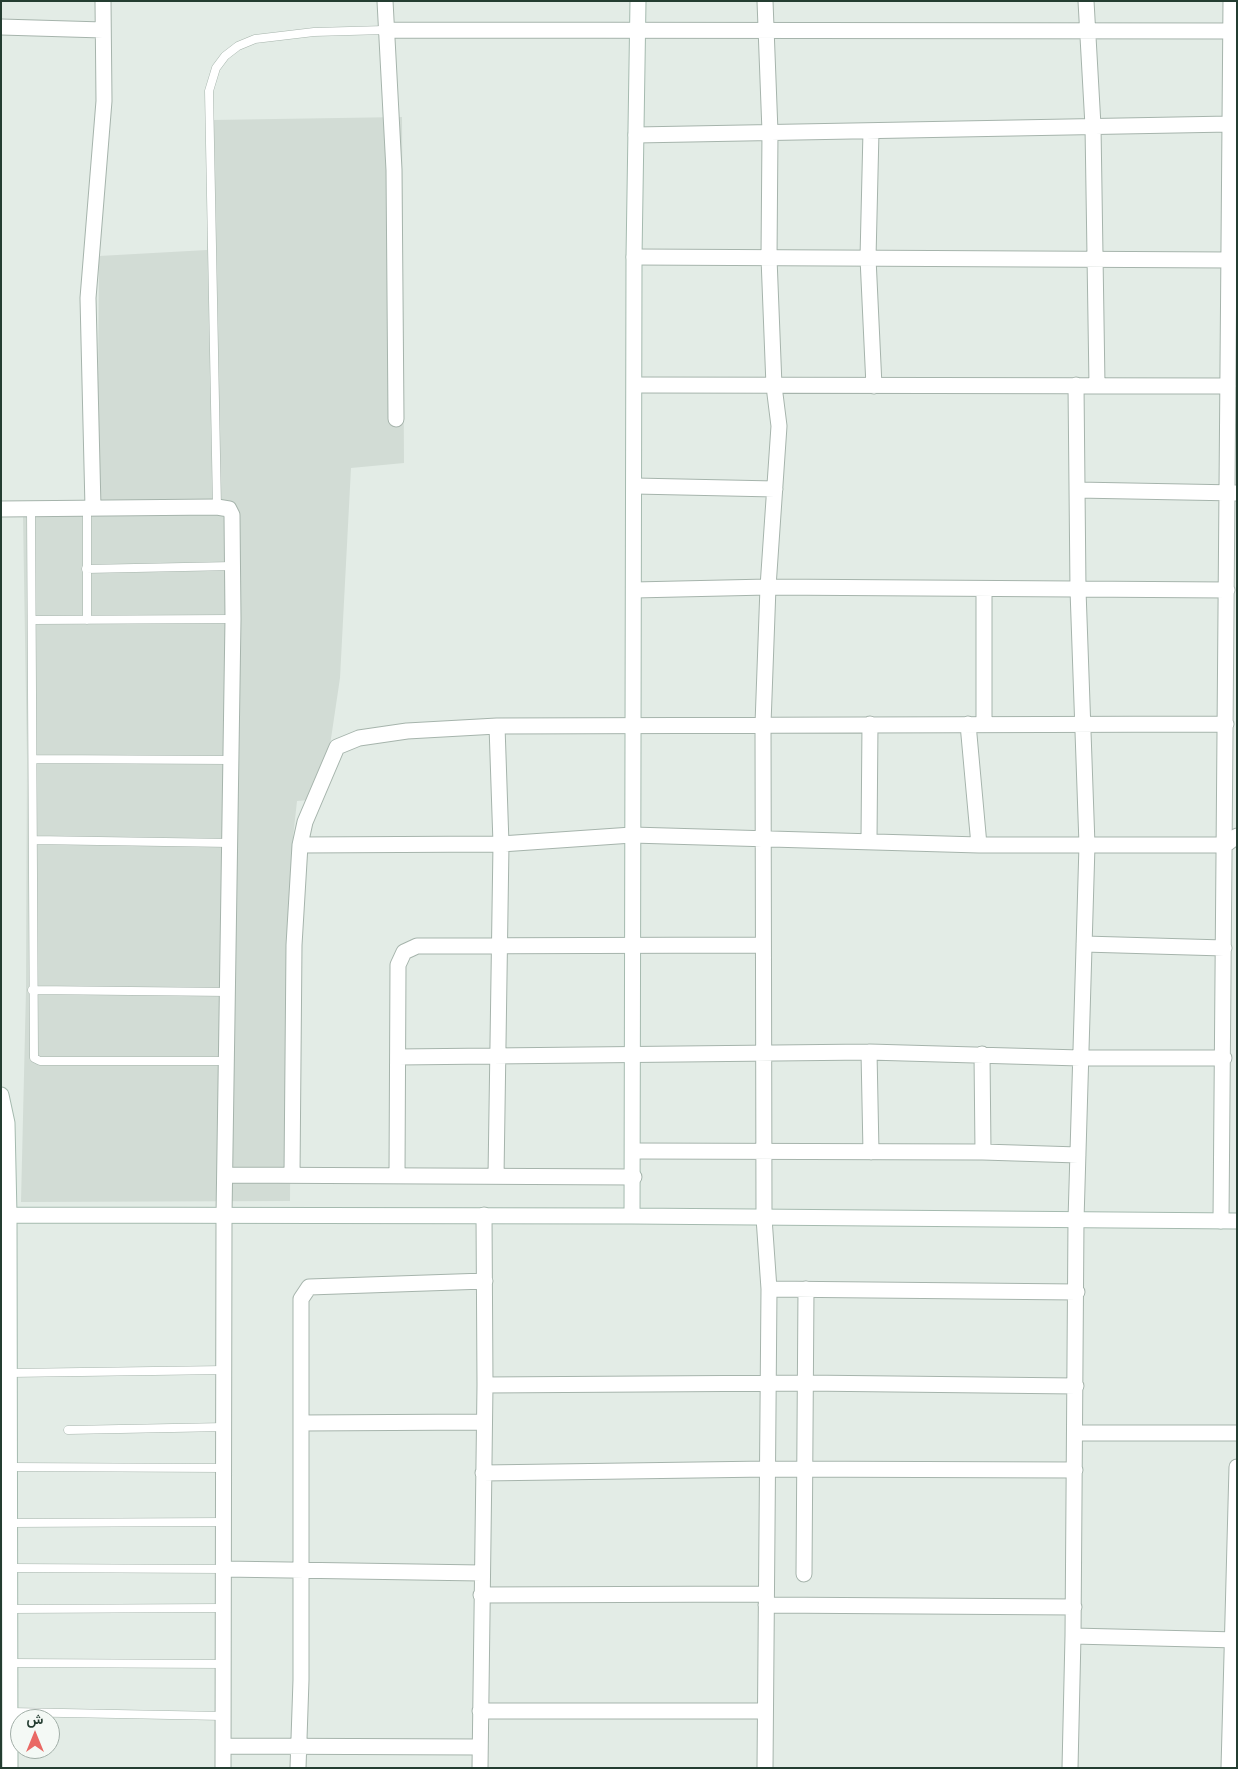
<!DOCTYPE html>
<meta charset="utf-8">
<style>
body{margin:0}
#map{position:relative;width:1238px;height:1769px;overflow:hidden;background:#e3ece6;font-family:Karla,Vazirmatn,sans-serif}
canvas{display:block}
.frame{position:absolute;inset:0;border:2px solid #243d31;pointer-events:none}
.north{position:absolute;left:10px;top:1709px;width:50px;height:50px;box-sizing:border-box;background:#f4f9f5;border:1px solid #a1aea7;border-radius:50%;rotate:0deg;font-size:14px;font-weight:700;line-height:20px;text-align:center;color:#243d31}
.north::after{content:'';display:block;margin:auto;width:18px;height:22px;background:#e96964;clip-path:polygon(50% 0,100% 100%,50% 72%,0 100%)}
</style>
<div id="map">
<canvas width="1238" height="1769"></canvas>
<div class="frame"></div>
<div class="north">ش</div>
</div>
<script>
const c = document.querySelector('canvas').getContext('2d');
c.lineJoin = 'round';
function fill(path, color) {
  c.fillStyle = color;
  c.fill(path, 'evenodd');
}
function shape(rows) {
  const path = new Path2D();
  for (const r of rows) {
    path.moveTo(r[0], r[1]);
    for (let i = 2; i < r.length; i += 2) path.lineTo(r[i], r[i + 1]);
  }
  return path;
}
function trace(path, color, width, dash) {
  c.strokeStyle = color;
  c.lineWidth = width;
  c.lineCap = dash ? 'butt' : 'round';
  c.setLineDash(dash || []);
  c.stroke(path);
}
fill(shape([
 [402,117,404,463,351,468,340,678,322,799,297,801,292,847,290,1201,21,1202,26,990,27,759,23,516,97,515,99,256,207,250,212,120]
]), '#d2dcd5');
const lane = shape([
 [217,507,209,91,216,68,225,56,238,46,255,39,314,32,385,30],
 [87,508,87,620],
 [31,509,34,1058,40,1061,227,1061],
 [86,569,233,566],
 [32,620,233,619],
 [33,759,231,760],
 [33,840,230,843],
 [32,990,229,992],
 [10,1373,225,1370],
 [68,1430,225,1427],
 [10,1467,225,1468],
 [10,1523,224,1522],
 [10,1568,224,1569],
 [10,1609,224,1608],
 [10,1663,224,1664],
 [10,1712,223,1716]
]);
const street = shape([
 [385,1,394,170,396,419],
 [765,1,770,132,769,258,774,386,779,426,768,587,763,724,764,1218,769,1289,765,1768],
 [1086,1,1093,126,1097,385],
 [1,27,103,30],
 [385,30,1237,31],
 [871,131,868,258,874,386],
 [636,135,1230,124],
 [634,257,1229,260],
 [635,385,1228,386],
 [635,486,775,489],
 [1077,490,1237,493],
 [93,508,88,298,104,101,103,1],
 [1,509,217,507,229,509,232,515,233,619,224,1215,223,1768],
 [634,590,768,587,1227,590],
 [984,590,984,724],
 [968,724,979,845],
 [869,840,870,724],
 [300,845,501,844,632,835,979,845,1225,845,1237,836],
 [1084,944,1224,948],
 [869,1052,871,1152],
 [982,1054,983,1152],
 [398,1057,869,1052,1080,1058,1224,1058],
 [634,1151,983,1152,1078,1155],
 [292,1174,294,945,300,845,305,822,337,747,359,738,407,731,497,726,1226,724],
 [226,1175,634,1177],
 [397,1175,398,965,404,952,417,946,762,945],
 [496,1176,501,844,497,726],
 [1221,1221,1231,1],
 [769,1289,1077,1292],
 [485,1385,804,1383,1076,1386],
 [301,1423,483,1422],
 [1075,1433,1237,1433],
 [483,1473,768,1469,1075,1470],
 [224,1569,481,1573],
 [804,1574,806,1289],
 [481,1595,766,1594],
 [766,1605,1074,1607],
 [1073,1636,1237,1640],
 [480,1711,765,1711],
 [223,1746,480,1747],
 [298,1768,301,1680,301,1299,309,1287,485,1281],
 [480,1768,485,1385,484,1215],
 [1070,1768,1073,1636,1076,1220,1087,845,1078,590,1076,385],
 [1229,1768,1237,1467]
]);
const secondary = shape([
 [1,1095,7,1123,9,1215,632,1216,1237,1221],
 [9,1215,10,1768],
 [632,1216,634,257,638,1]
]);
trace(lane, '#a6b4ac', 9);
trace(street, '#a6b4ac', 17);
trace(secondary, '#a5baaf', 17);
trace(lane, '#fff', 8);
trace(street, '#fff', 15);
trace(secondary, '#fff', 15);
</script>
